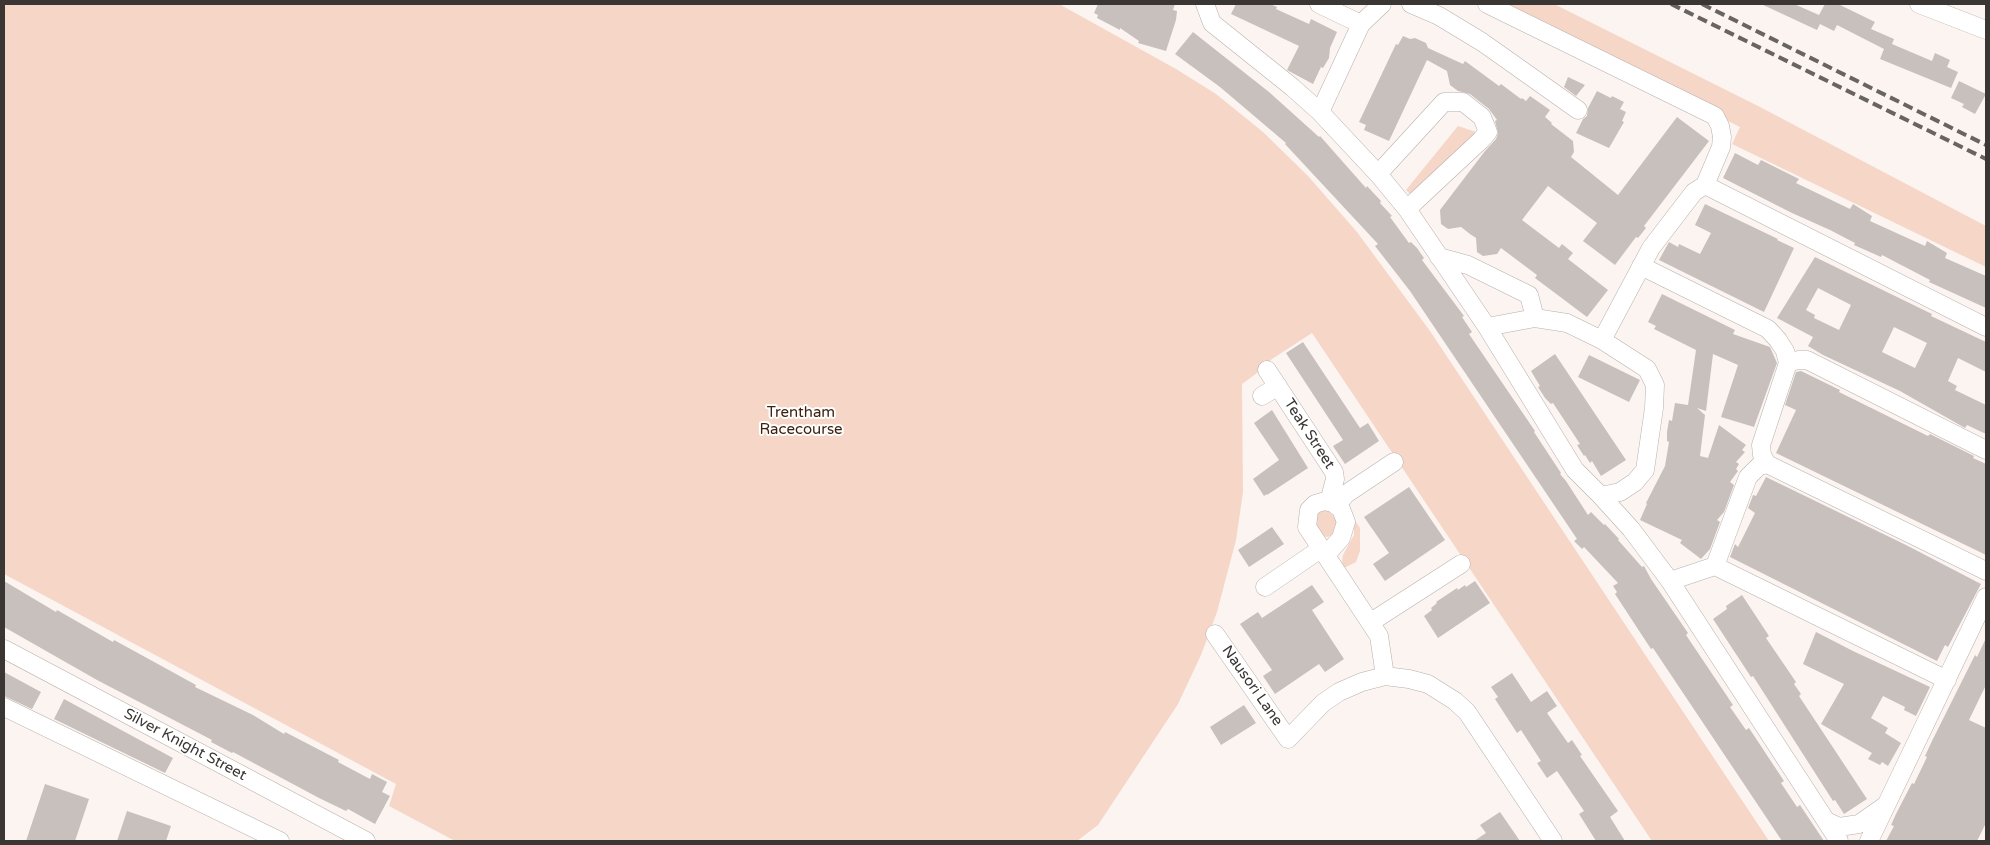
<!DOCTYPE html>
<style>
body{margin:0}
#map{position:relative;width:1990px;height:845px;overflow:hidden;background:#fcf4f0;font-family:"Varela Round",sans-serif}
canvas{display:block}
.frame{position:absolute;inset:0;border:5px solid #393634;pointer-events:none}
</style>
<div id="map">
<canvas width="1990" height="845"></canvas>
<div class="frame"></div>
</div>
<script>
const c = document.querySelector('canvas').getContext('2d');
c.lineJoin = 'round';
function fill(path, color) {
  c.fillStyle = color;
  c.fill(path, 'evenodd');
}
function shape(rows) {
  const path = new Path2D();
  for (const r of rows) {
    path.moveTo(r[0], r[1]);
    for (let i = 2; i < r.length; i += 2) path.lineTo(r[i], r[i + 1]);
  }
  return path;
}
function trace(path, color, width, dash) {
  c.strokeStyle = color;
  c.lineWidth = width;
  c.lineCap = dash ? 'butt' : 'round';
  c.setLineDash(dash || []);
  c.stroke(path);
}
function write(font, color, halo, rows, align = 'center') {
  c.font = font + ' "Varela Round",sans-serif';
  c.lineWidth = 4;
  c.setLineDash([]);
  c.textBaseline = 'middle';
  c.strokeStyle = halo;
  c.fillStyle = color;
  for (const [text, x, y, turn = 0] of rows) {
    c.save();
    c.translate(x, y);
    c.rotate((+turn || 0) * Math.PI / 180);
    c.textAlign = isNaN(turn) ? turn : align;
    if (halo) c.strokeText(text, 0, 0);
    c.fillText(text, 0, 0);
    c.restore();
  }
}
fill(shape([
 [4,4,1059,4,1176,69,1216,94,1263,132,1308,176,1357,232,1430,331,1769,841,1652,841,1312,333,1272,359,1261,370,1242,384,1243,492,1236,540,1217,612,1201,655,1178,704,1098,825,1077,841,455,841,389,806,396,784,4,574],
 [1496,4,1554,4,1760,107,1986,226,1986,267,1732,144,1740,127],
 [1458,126,1479,133,1411,194,1409,193,1406,190],
 [1319,510,1328,510,1336,519,1339,528,1331,536,1326,537,1320,533,1313,518],
 [1350,513,1360,528,1360,551,1356,562,1344,568,1342,562,1343,555,1354,535,1354,521]
]), '#f5d6c7');
fill(shape([
 [1098,4,1175,4,1173,10,1177,11,1176,20,1166,51,1138,43,1139,41,1120,28,1120,30,1097,18,1098,15,1094,13],
 [1236,4,1270,4,1277,7,1276,9,1309,24,1311,19,1337,32,1330,48,1329,58,1323,68,1321,67,1313,84,1287,70,1299,46,1231,14],
 [1761,4,1794,4,1819,15,1825,4,1838,4,1875,22,1871,29,1894,39,1892,44,1932,61,1935,53,1950,60,1947,67,1958,72,1951,88,1880,59,1884,49,1837,25,1834,31,1820,24,1817,30],
 [1193,32,1269,92,1319,137,1320,136,1366,188,1367,186,1381,201,1380,203,1392,216,1390,217,1409,243,1411,242,1417,248,1424,258,1422,260,1464,316,1462,317,1472,332,1469,334,1535,431,1534,432,1561,473,1560,474,1566,481,1588,515,1591,512,1604,525,1605,524,1619,539,1618,540,1642,567,1644,566,1651,579,1688,633,1686,635,1733,705,1730,707,1746,730,1749,728,1784,781,1781,783,1797,807,1800,805,1824,841,1782,841,1653,648,1651,649,1615,594,1617,592,1613,586,1618,583,1584,547,1582,549,1574,541,1577,539,1410,291,1375,246,1378,244,1285,144,1286,143,1220,87,1175,54],
 [1403,36,1410,39,1415,38,1426,43,1428,48,1463,64,1465,61,1499,86,1501,84,1521,99,1522,98,1526,101,1530,96,1550,110,1545,117,1552,123,1551,124,1573,141,1574,152,1571,157,1618,195,1677,117,1709,141,1644,226,1646,228,1638,238,1636,237,1615,265,1583,241,1597,223,1548,186,1522,220,1559,248,1562,244,1573,253,1568,259,1608,290,1587,317,1535,278,1537,275,1501,248,1497,254,1483,256,1477,252,1476,238,1470,234,1461,227,1448,229,1441,224,1440,210,1485,151,1496,139,1498,133,1495,121,1497,120,1489,109,1470,94,1458,91,1450,85,1447,71,1427,60,1389,141,1364,130,1366,125,1359,122,1396,44,1402,47,1398,45],
 [1568,77,1585,85,1576,96,1564,87],
 [1959,81,1986,94,1975,114,1962,107,1964,104,1951,98],
 [1597,91,1611,98,1612,96,1624,102,1620,109,1626,112,1622,121,1624,122,1609,148,1576,133,1583,119,1587,116,1588,108],
 [1735,153,1758,165,1761,160,1799,179,1796,183,1850,209,1853,204,1872,216,1870,221,1925,246,1927,241,1947,253,1945,258,1986,276,1986,308,1929,282,1930,280,1882,255,1881,257,1854,245,1855,243,1830,230,1792,213,1723,178],
 [1705,204,1778,239,1777,240,1794,248,1764,312,1659,260,1669,242,1678,247,1679,244,1700,254,1711,233,1695,225],
 [1815,257,1932,314,1931,316,1986,342,1986,372,1958,358,1948,381,1957,386,1955,390,1986,405,1986,434,1967,425,1965,428,1900,391,1823,355,1808,346,1813,337,1777,318],
 [1818,288,1851,305,1839,330,1814,318,1815,315,1806,310],
 [1894,327,1927,343,1915,368,1882,352],
 [1662,294,1735,330,1733,334,1770,347,1777,363,1754,427,1721,417,1738,365,1713,354,1706,411,1697,408,1705,415,1700,456,1708,458,1719,425,1746,445,1742,450,1745,452,1736,462,1739,464,1736,469,1738,471,1730,482,1734,485,1724,512,1717,520,1720,522,1710,549,1701,559,1680,543,1682,540,1640,520,1647,504,1646,503,1665,466,1669,442,1667,441,1667,432,1669,420,1672,421,1675,403,1688,405,1696,350,1654,329,1656,326,1648,322],
 [1303,342,1360,428,1368,423,1379,441,1345,464,1333,446,1343,440,1286,353],
 [1555,354,1626,460,1601,476,1592,461,1590,463,1585,455,1584,456,1577,445,1580,444,1553,403,1551,404,1545,398,1538,387,1540,386,1531,371],
 [1589,355,1640,380,1629,402,1578,377],
 [1801,371,1840,390,1839,392,1928,436,1930,434,1974,456,1973,458,1986,464,1986,555,1776,453,1796,410,1785,405,1796,372],
 [1272,410,1308,468,1267,495,1267,494,1264,496,1253,479,1279,460,1254,423],
 [1766,477,1906,545,1981,584,1948,647,1945,645,1937,661,1730,557,1735,544,1738,547,1755,513,1748,508,1752,498,1753,495,1756,496],
 [1409,487,1445,540,1385,581,1373,564,1389,553,1364,517],
 [1272,527,1284,544,1249,567,1238,550],
 [4,581,56,612,57,610,113,642,114,640,167,669,196,685,195,687,253,715,284,734,285,732,339,760,338,762,370,779,372,774,387,782,382,792,390,796,375,824,348,809,346,811,319,798,233,752,232,753,211,742,212,740,97,680,4,627],
 [1475,581,1490,603,1438,638,1424,616,1432,610,1431,608,1437,603,1436,602,1457,588,1458,590,1465,585,1466,587],
 [1312,585,1324,602,1312,610,1344,659,1325,672,1319,664,1275,694,1263,676,1272,670,1240,624,1258,612,1262,618],
 [1742,595,1769,636,1766,638,1796,682,1794,684,1801,694,1799,696,1867,799,1844,814,1835,800,1833,801,1753,676,1751,677,1713,619,1727,609,1726,606],
 [1816,632,1853,651,1930,687,1916,716,1904,710,1905,707,1883,696,1871,718,1888,728,1885,733,1901,743,1888,766,1882,762,1880,765,1868,759,1872,753,1821,724,1844,684,1803,664],
 [1986,638,1986,685,1969,720,1986,728,1986,823,1977,841,1886,841,1894,826,1891,825,1896,814,1912,783,1914,784,1927,757,1925,756,1932,741,1975,655,1977,657],
 [4,672,41,692,32,709,4,696],
 [1512,673,1531,702,1547,691,1557,706,1547,713,1568,743,1572,740,1582,755,1580,756,1618,811,1610,817,1625,841,1596,841,1579,814,1584,811,1557,771,1547,778,1537,763,1541,761,1521,730,1517,733,1495,699,1498,697,1491,687],
 [64,699,173,758,165,773,54,719],
 [1244,705,1256,723,1221,745,1210,727],
 [45,784,89,799,75,841,26,841],
 [127,811,171,826,166,841,117,841],
 [1500,812,1520,841,1474,841,1486,833,1480,825]
]), '#c7c0bc');
const minor = shape([
 [1205,4,1212,23,1292,87,1320,112,1378,174,1407,209,1487,327,1575,470,1601,496,1620,492,1635,482,1645,470,1654,408,1655,385,1647,369,1602,340,1567,323,1535,318,1487,327],
 [1319,4,1361,24],
 [1411,4,1439,16,1482,42,1578,110],
 [1487,4,1715,116,1720,126,1722,137,1721,147,1705,185],
 [1919,4,1986,30],
 [1320,112,1361,24,1382,4],
 [1378,174,1444,102,1463,102,1482,117,1488,132,1481,140,1407,209],
 [1439,257,1468,265,1529,295,1535,318],
 [1641,266,1768,329,1778,340,1785,351,1788,363,1761,445,1762,455,1767,464,1986,571],
 [1602,340,1651,248,1694,192,1705,185,1986,327],
 [1788,363,1798,360,1807,360,1986,450],
 [1267,370,1334,472,1335,479,1329,502],
 [1262,396,1278,386],
 [1601,496,1631,529,1670,581,1839,841],
 [1337,505,1346,494,1394,462],
 [1327,554,1341,538,1346,522,1341,509,1333,503,1325,501,1315,504,1309,510,1307,527,1379,636,1385,676],
 [1715,566,1748,477,1759,466,1767,464],
 [1670,581,1715,566,1947,680],
 [1265,587,1322,548],
 [1371,622,1461,564],
 [1215,634,1288,739,1323,703,1339,692,1362,682,1385,676,1409,679,1428,684,1455,701,1467,712,1553,841],
 [4,649,366,841],
 [4,707,280,841],
 [1826,821,1839,827,1859,824,1886,805],
 [1869,841,1986,597]
]);
trace(minor, '#b7b0ac', 19);
trace(minor, '#fff', 18);
trace(shape([
 [1671,4,1986,159],
 [1702,4,1986,145]
]), '#686461', 4, [10, 5]);
write('15px', '#3f2110', '#fff', [
 ["Trentham",801,413],
 ["Racecourse",801,430]
]);
write('15px', '#393634', '#fff', [
 ["Teak Street",1309,434,57],
 ["Nausori Lane",1252,686,55],
 ["Silver Knight Street",185,745,28]
]);
</script>
